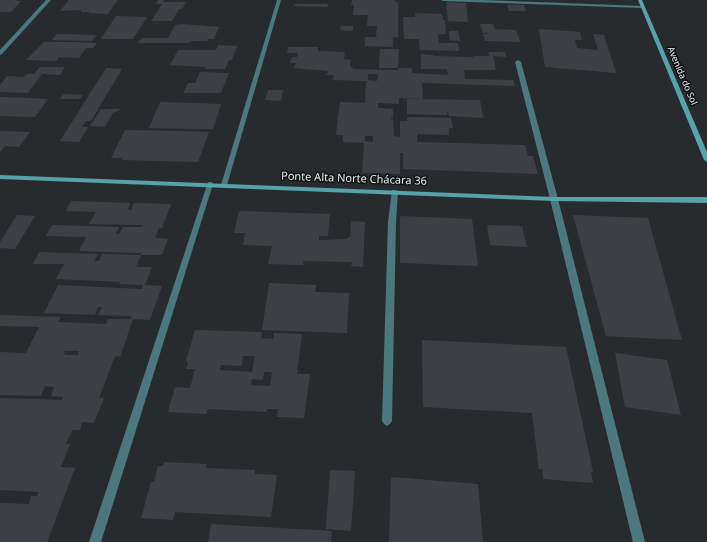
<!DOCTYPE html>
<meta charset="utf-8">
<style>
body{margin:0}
canvas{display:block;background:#272b2e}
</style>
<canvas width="707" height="542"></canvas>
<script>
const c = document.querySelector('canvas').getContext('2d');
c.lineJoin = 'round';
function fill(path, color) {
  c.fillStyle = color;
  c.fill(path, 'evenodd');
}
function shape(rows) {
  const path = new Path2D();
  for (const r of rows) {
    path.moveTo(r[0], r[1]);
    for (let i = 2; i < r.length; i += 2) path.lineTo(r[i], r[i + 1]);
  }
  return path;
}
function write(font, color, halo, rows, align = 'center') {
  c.font = font + ' "Noto Sans",sans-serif';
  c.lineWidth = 3;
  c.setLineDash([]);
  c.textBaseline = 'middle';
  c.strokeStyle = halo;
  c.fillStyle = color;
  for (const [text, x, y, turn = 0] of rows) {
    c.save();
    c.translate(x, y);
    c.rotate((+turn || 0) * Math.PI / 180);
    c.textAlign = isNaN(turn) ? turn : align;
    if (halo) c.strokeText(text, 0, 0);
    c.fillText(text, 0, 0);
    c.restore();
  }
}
fill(shape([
 [0,0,17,0,16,1,21,1,11,12,0,12],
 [69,0,118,0,108,14,89,13,89,12,81,12,81,10,60,11],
 [158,0,164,0,163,2,186,2,182,9,179,9,172,21,151,21,162,4,156,4],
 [352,0,395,0,395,2,398,2,398,38,393,37,393,47,365,46,365,37,376,37,377,26,367,26,368,15,353,15,354,5,351,5],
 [446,2,466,3,468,22,448,21],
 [295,4,328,4,327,7,294,6],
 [507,5,524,5,526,11,509,11],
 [415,13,442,14,443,20,445,20,446,34,438,34,439,43,458,43,459,51,420,50,419,39,404,39,403,17,415,17],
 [116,16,147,17,133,39,101,39],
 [182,24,219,27,214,39,208,39,207,41,191,41,190,43,138,43,142,38,168,38,175,25],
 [480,24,493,24,495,29,516,30,520,42,485,41,483,34,488,34,487,33,483,33],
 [341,26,353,26,353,31,340,30],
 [539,29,580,32,582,40,575,40,577,48,598,50,593,34,604,35,616,73,545,67],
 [449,31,458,31,460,41,450,40],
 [57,34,97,35,92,41,52,40],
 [44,42,78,42,97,43,93,48,86,48,79,58,59,57,56,61,26,60],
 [218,45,237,46,232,60,229,60,225,69,205,69,206,67,170,65,178,50,216,50],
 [288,47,318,47,318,51,345,52,344,59,351,60,350,66,354,69,389,70,398,70,398,68,379,68,380,49,399,49,398,68,412,68,412,73,448,75,447,69,421,69,421,54,433,55,433,56,474,57,473,56,489,56,488,52,505,52,506,57,493,56,496,70,464,70,465,79,513,80,515,86,422,83,423,99,399,98,399,104,378,103,378,108,393,109,393,117,391,117,391,119,393,119,394,136,400,137,400,121,407,121,407,117,451,118,453,128,449,128,449,135,417,134,417,142,525,145,528,156,533,156,538,174,403,169,403,153,400,153,400,174,362,173,364,143,343,142,343,135,336,135,340,102,365,103,366,81,333,80,334,75,326,75,329,71,294,68,296,63,290,63,292,57,297,57,298,53,287,53],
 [368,74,378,74,377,81,368,80],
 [365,136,373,136,373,142,365,141],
 [40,67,65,67,60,75,42,74,28,93,0,92,0,85,7,76,24,77,27,74,34,74],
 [106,68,122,69,91,121,86,121,82,127,88,127,79,142,60,141],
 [200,72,229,73,221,93,183,93,188,83,195,83],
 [268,90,283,90,281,101,265,100],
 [63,94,83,95,80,99,60,99],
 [0,97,7,97,48,99,35,117,0,116],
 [407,99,480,100,483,118,449,116,448,112,447,112,447,115,407,114],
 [160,102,221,104,213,129,149,128],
 [101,109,122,109,113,113,105,127,90,126],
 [125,130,174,131,209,132,198,162,122,160,122,158,111,158],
 [0,131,30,132,19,147,5,146,1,151,0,151],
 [71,201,130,203,128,210,131,210,134,203,171,204,162,228,159,228,155,238,168,239,162,255,141,255,141,253,79,251,86,237,46,236,52,225,119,227,116,234,119,234,123,227,142,227,143,225,89,224,96,212,66,211],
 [239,211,330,214,328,236,319,236,319,240,348,239,348,237,350,237,351,221,365,222,363,267,351,266,352,262,303,261,303,265,268,264,272,246,243,245,245,233,234,233],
 [17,215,35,216,15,249,0,248,0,242],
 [573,215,648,218,682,340,606,336],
 [400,216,472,219,478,266,400,263],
 [487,225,522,226,527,247,490,245],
 [39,252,98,254,94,261,99,261,102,254,141,255,136,267,152,267,145,285,162,286,150,320,133,319,120,357,115,356,99,398,104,398,94,423,82,422,80,430,72,430,66,444,70,444,61,467,75,468,47,542,0,542,0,503,29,504,31,496,37,496,39,492,0,490,0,398,62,400,63,397,51,396,54,387,45,386,41,396,0,395,0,352,26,353,39,327,0,326,0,315,61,317,58,322,106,324,108,319,131,319,132,316,98,315,102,307,98,307,95,315,44,313,58,285,142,289,143,285,119,284,120,282,56,279,64,264,33,264],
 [65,351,79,351,78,355,64,355],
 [269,283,316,285,315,292,349,293,347,333,262,330],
 [195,330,262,332,261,338,273,339,274,333,302,334,297,374,310,374,304,418,277,417,278,409,267,409,267,412,208,409,206,414,168,412,175,387,190,388,195,369,186,369,188,362,186,361],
 [243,356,255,356,252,372,220,370,221,365,242,366],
 [264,372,272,372,270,386,251,385,252,379,263,380],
 [422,340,566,347,593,472,591,472,593,483,543,479,542,469,539,469,532,413,423,407],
 [615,353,667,360,681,415,625,407],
 [164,462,207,464,206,468,255,470,255,474,277,475,271,517,175,512,173,520,141,518,151,482,154,482,158,466,163,466],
 [330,470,355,471,351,531,326,529],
 [391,477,478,484,483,542,389,542],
 [211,524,332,531,331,542,208,542]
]), '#3d3f44');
fill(shape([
 [441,0,483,0,643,6,645,7,643,8,443,1,441,0],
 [392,190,396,190,398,192,396,222,392,421,390,424,387,426,384,424,382,421,388,222,392,190],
 [551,197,554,197,558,199,645,542,633,542,550,199,551,197]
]), '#4a787c');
fill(shape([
 [46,0,51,0,2,54,0,55,0,50,46,0],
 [277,0,281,0,227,185,224,187,222,187,221,185,277,0],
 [518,60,521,62,558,199,554,201,550,199,515,62,518,60],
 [208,182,212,182,213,184,101,542,89,542,208,182]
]), '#4a787c');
fill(shape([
 [638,0,642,0,707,152,707,162,704,160,638,0],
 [0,175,554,197,707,197,707,203,554,201,0,179,0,175]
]), '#56a3aa');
write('9px', '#e9ecee', '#111415', [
 ["Avenida do Sol",682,76,67]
]);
write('11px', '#e9ecee', '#111415', [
 ["Ponte Alta Norte Chácara 36",354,179,2]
]);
</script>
